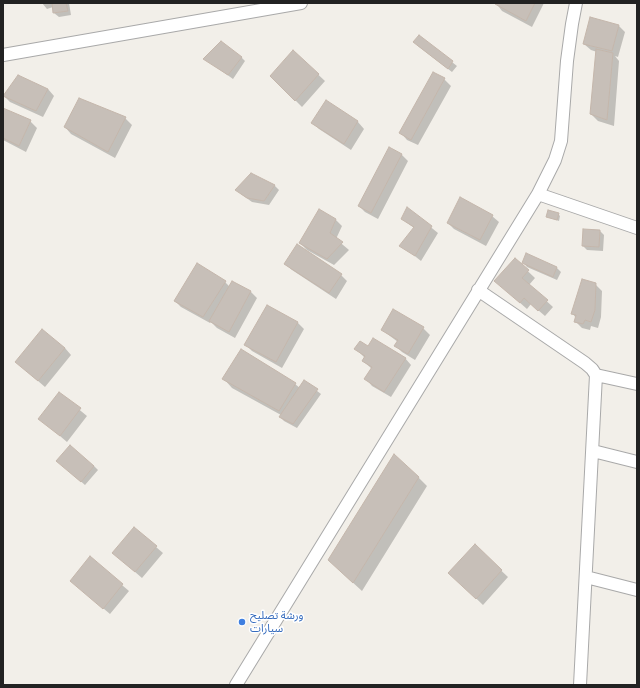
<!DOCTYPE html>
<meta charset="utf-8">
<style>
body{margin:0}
#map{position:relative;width:640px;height:688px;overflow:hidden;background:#f2efe9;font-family:"Fira Sans Condensed",sans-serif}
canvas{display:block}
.frame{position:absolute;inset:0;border:4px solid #222;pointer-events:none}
</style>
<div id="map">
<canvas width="640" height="688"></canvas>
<div class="frame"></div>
</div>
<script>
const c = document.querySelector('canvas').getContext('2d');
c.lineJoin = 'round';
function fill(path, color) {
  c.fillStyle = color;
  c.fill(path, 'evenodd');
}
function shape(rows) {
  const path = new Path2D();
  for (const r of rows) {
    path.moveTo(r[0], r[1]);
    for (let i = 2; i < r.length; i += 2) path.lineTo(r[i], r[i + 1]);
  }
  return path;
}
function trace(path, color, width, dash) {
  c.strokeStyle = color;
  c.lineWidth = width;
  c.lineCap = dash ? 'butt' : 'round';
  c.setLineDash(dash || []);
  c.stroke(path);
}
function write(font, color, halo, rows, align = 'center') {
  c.font = font + ' "Fira Sans Condensed","Noto Sans Arabic",sans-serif';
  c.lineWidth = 3;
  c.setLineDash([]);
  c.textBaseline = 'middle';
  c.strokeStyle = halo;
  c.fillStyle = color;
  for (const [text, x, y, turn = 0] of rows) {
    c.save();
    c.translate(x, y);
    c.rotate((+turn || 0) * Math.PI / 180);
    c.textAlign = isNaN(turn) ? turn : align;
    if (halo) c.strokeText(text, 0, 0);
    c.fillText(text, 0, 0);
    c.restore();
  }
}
fill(shape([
 [42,3,69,3,71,15,59,17,54,13,53,7,47,9],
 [496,3,544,3,532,27,502,11],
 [619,26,625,32,618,57,615,56,619,61,614,126,598,121,591,114,597,52,591,50,584,44],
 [419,36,457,66,452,72,418,46],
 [293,51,325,81,302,107,271,76],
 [241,57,245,61,233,79,205,59],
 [444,79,451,86,418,145,407,140,401,133],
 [48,89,54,96,43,117,10,102,4,96],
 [326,102,358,122,364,129,351,150,319,129,313,123],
 [3,109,30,121,37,128,26,152,3,140],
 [125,118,132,125,115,158,71,134,65,127],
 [401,154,408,161,378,219,365,212,359,206],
 [251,174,275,186,279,190,269,205,252,202,241,194],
 [407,208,438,233,421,261,401,245,414,228,402,219],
 [558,214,560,216,559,221,547,217],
 [492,216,499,222,486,246,454,229,448,223],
 [335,219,342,226,336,239,349,250,334,265,307,250,300,243],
 [600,231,604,235,603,251,587,250,583,246],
 [515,259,535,278,529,285,553,307,545,316,531,304,527,309,502,287],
 [523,262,556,267,561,272,557,280,527,267],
 [285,264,341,275,347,281,336,299,292,270],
 [225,282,230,287,232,282,251,292,257,298,235,338,217,328,211,322,210,323,181,307,175,301],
 [595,284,602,291,601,317,598,328,591,326,590,330,582,328,575,321,576,318,572,313],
 [268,306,298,323,304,329,282,368,252,351,246,345],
 [423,328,430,335,415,360,402,352,396,346,398,342,382,330],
 [368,347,405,358,411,365,391,397,372,386,366,379,372,369,363,361,365,358,356,349],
 [65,348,71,355,45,387,16,362],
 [224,379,295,384,300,388,304,381,321,394,297,428,284,421,280,417,281,415,232,388],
 [59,393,87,416,67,442,40,419],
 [62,465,94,466,98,470,85,485],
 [418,477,427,486,362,591,338,569],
 [475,546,508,577,483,605,456,579],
 [156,547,163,553,142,578,120,559],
 [90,558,129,591,110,614,71,581]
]), '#0003');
const building = shape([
 [52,3,66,3,68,11,53,13,52,3],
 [495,3,535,3,526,21,495,4,495,3],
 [590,17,619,25,612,51,583,44,590,17],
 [419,35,453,61,448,69,413,42,419,35],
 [221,41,242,57,228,75,203,59,221,41],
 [596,49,613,53,607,120,590,114,596,49],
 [293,50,319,74,295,101,270,76,293,50],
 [433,72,445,78,411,140,399,133,433,72],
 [18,75,48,89,36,111,3,96,18,75],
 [79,98,126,117,108,152,64,127,79,98],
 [326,100,358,121,344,144,311,123,326,100],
 [3,108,31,120,19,146,3,138,3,108],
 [389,147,402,154,371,213,358,206,389,147],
 [251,173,275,185,264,201,247,198,235,190,251,173],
 [460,197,493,215,480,240,447,223,460,197],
 [407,207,432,226,415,256,399,246,414,227,401,219,407,207],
 [319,209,336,219,330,233,343,242,327,259,299,243,319,209],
 [548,210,559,213,557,220,546,217,548,210],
 [583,229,600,230,599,247,582,246,583,229],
 [297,244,342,274,329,293,284,264,297,244],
 [526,253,557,267,553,277,522,263,526,253],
 [515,258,529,270,522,278,548,300,538,311,524,298,520,303,494,281,515,258],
 [197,263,226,281,203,317,174,301,197,263],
 [582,279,596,283,595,310,591,322,585,320,583,324,574,322,576,315,571,314,582,279],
 [232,281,251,291,229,332,209,321,232,281],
 [267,305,298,322,276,362,244,345,267,305],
 [393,309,424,327,408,354,394,346,398,340,381,330,393,309],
 [42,329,65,348,38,381,15,362,42,329],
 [373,338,406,358,384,392,364,379,372,367,362,361,365,356,354,349,360,341,368,346,373,338],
 [241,349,296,383,279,411,222,379,241,349],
 [304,380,318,389,293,424,279,417,304,380],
 [59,392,81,408,60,436,38,419,59,392],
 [70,445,94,466,81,482,56,461,70,445],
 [394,454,419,477,353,583,328,560,394,454],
 [134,527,157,546,135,572,112,553,134,527],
 [475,544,502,570,476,599,448,573,475,544],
 [90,556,123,584,103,609,70,581,90,556]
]);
fill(building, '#c7bfb8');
trace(building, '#c4b6ab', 1);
const minor = shape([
 [3,55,301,3],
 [538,194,637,228],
 [478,290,585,363,592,369,596,375,580,685],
 [596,375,637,384],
 [593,451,637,462],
 [586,577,637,590],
 [236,685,538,194,555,160,561,141,567,61,572,24,576,3]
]);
trace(minor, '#a9a9a9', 14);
trace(minor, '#fff', 12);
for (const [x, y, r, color] of [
 [242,622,4,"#3f7fe0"]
]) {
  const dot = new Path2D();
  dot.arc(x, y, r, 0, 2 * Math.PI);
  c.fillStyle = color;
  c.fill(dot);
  trace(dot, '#fff', 1.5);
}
write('11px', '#366cbe', '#fff', [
 ["ورشة تصليح",250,616],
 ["سيارات",250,629]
], 'left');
</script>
